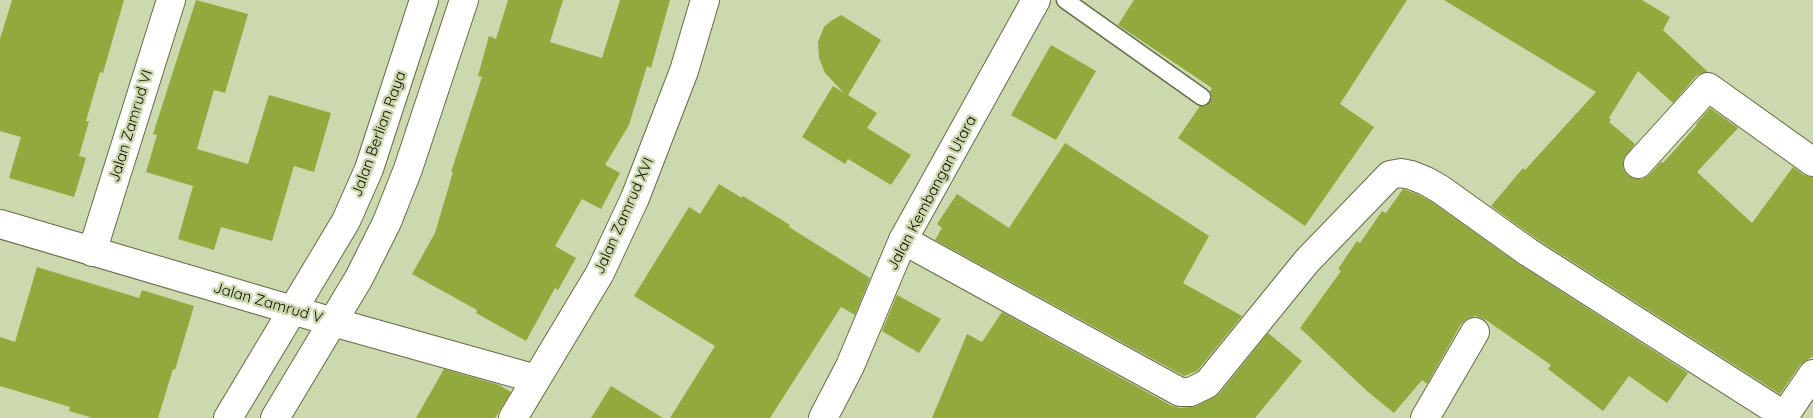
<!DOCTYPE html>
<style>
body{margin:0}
canvas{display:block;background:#ccd8ae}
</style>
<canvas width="1813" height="418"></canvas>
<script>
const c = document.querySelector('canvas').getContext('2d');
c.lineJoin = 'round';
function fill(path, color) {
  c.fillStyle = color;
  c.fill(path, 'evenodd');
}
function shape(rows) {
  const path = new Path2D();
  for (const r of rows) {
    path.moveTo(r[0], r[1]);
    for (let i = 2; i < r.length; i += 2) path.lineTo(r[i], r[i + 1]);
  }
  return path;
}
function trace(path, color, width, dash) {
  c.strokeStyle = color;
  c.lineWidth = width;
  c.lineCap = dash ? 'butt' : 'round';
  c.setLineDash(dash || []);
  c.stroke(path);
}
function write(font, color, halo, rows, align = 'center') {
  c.font = font + ' Quicksand,sans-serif';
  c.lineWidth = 5;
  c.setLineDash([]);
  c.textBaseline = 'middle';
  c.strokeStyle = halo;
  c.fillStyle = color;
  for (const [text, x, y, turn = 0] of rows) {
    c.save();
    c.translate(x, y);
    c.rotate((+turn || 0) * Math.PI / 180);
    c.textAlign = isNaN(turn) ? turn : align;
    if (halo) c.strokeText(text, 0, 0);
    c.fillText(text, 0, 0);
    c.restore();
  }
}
fill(shape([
 [12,0,124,0,103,73,100,72,86,121,89,121,79,156,86,158,74,197,9,178,21,137,0,131,0,39],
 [196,0,248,14,225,93,214,90,197,149,248,164,269,95,331,113,314,172,294,166,272,241,221,227,214,250,178,239,193,186,146,172,157,135,153,134],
 [508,0,563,0,550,42,602,58,620,0,670,0,651,68,647,66,629,125,605,165,620,173,601,209,582,199,555,246,576,258,558,290,555,288,526,341,476,313,477,310,412,274,435,233,453,172,451,172,482,77,478,76,489,36,496,39],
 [1134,0,1407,0,1340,104,1374,127,1305,226,1178,138,1200,106,1206,106,1210,102,1212,97,1210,91,1212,88,1118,25],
 [1444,0,1642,0,1670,17,1663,30,1708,72,1702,73,1696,76,1673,103,1638,71,1609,118,1611,120,1609,122,1635,144,1623,160,1623,168,1627,175,1635,179,1642,179,1649,175,1661,162,1663,163,1697,125,1696,124,1710,108,1738,128,1697,172,1752,223,1793,167,1804,175,1813,177,1813,356,1800,365,1780,394,1537,239,1491,206,1523,168,1525,170,1596,92],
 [841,15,881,40,848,95,877,113,867,128,911,155,891,185,848,159,845,164,802,137,833,86,844,93,825,73,819,58,818,42,824,27,831,21],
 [1051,45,1096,71,1056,140,1011,115],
 [1065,143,1209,236,1183,283,1242,316,1197,371,1184,376,935,240,942,228,937,224,957,194,1009,228],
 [719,184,742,198,743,196,790,225,789,227,870,278,855,315,841,307,770,418,670,418,715,346,634,296,689,207,700,214],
 [1403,189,1419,195,1432,202,1520,265,1688,373,1667,403,1629,376,1603,411,1548,369,1551,365,1486,320,1475,316,1467,319,1461,324,1427,384,1422,380,1394,413,1367,391,1300,328,1341,271,1338,269,1357,241,1360,243,1382,211,1386,213],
 [37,267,139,298,142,290,194,306,175,370,173,369,158,418,93,418,69,411,70,407,0,386,0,337,15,342],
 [897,295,941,319,919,353,882,331],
 [1002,312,1172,406,1180,408,1196,406,1219,394,1268,333,1302,361,1255,418,932,418,967,334,982,342],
 [444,369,499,385,511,392,495,418,416,418],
 [611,386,663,418,591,418]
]), '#92a93d');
const service = shape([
 [1065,0,1202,97]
]);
const minor = shape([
 [1638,164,1708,87,1813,162],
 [0,224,333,322,536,379],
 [903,240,1180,392,1190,392,1207,384,1307,261,1390,175,1401,173,1411,175,1426,181,1440,189,1528,252,1785,416],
 [92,252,171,0],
 [228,418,346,221,369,169,424,0],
 [275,418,359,278,387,222,408,169,464,0],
 [513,418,600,273,635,198,684,71,705,0],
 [1425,418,1475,332],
 [1783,418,1813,374]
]);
const tertiary = shape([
 [823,418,850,366,903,240,1036,0]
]);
trace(service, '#646d47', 19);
trace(minor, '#646d47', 30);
trace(tertiary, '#646d47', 30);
trace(service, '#fff', 16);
trace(minor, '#fff', 28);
trace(tertiary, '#fff', 28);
write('15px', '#0c0f03', '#ccd8ae', [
 ["Jalan Zamrud VI",131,126,-73],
 ["Jalan Berlian Raya",379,134,-70],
 ["Jalan Kembangan Utara",932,193,-62],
 ["Jalan Zamrud XVI",624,216,-66],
 ["Jalan Zamrud V",268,303,16]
]);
</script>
